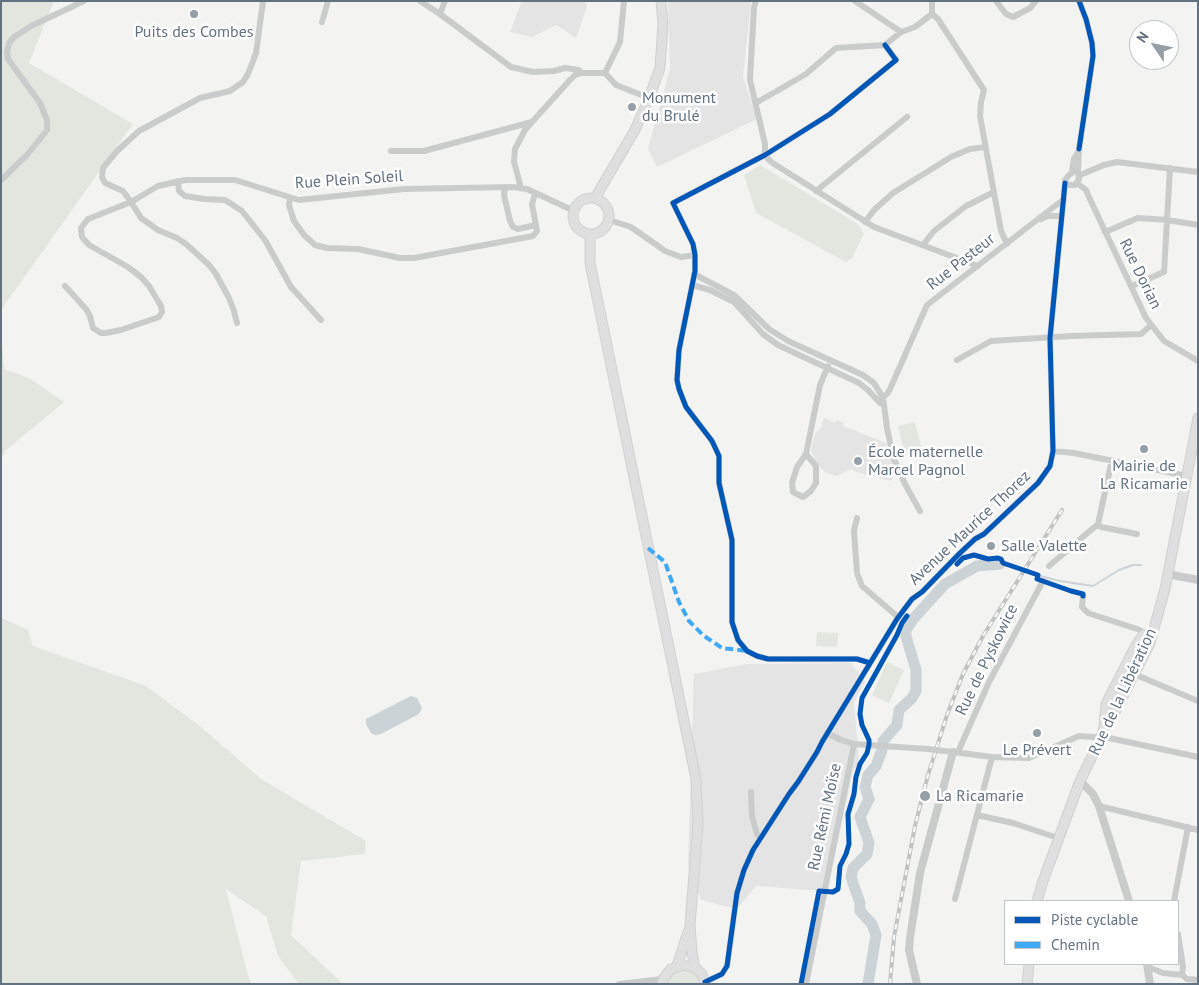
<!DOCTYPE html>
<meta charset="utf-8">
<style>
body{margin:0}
#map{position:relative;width:1199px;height:985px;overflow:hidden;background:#f3f3f1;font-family:"PT Sans",sans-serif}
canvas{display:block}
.frame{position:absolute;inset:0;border:2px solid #637281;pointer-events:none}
.legend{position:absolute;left:1004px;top:900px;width:175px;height:65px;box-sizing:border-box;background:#fff;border:1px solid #c1c7cd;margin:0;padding:6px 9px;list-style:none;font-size:15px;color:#637281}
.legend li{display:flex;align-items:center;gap:10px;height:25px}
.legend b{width:25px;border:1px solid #c1c7cd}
.north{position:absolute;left:1129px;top:20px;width:50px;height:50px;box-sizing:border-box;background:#fff;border:1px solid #c1c7cd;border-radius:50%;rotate:304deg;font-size:14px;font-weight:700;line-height:20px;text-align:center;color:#637281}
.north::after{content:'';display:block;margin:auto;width:18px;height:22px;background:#959fa8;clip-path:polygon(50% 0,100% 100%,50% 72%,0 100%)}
</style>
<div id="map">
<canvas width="1199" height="985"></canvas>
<div class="frame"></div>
<ul class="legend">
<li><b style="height:6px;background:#0057b8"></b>Piste cyclable</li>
<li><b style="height:6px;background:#3fa9f5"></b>Chemin</li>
</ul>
<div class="north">N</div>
</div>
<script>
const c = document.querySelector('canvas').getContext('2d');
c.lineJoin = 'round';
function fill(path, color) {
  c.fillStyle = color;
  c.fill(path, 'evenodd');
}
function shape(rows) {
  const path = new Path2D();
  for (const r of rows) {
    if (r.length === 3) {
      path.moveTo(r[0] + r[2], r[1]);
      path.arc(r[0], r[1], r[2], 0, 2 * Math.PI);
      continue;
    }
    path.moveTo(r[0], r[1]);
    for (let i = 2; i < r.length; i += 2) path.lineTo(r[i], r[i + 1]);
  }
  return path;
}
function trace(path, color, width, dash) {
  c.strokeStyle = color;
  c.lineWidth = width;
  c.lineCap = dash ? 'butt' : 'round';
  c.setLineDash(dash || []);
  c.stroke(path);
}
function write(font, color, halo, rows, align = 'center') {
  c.font = font + ' "PT Sans",sans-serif';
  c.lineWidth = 5;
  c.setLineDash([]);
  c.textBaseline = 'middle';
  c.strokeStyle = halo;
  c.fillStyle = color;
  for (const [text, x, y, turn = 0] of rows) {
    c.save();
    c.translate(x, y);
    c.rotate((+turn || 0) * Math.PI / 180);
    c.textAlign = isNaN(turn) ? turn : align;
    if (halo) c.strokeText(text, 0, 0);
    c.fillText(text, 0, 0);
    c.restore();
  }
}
fill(shape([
 [522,1,585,1,587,6,576,38,556,25,532,37,510,32],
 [668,1,751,1,743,77,757,119,657,167,648,149,670,69],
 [824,418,835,423,837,420,844,423,843,426,886,443,895,474,891,481,856,472,853,469,835,476,825,472,816,463,811,450,815,434,821,428],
 [851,663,865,682,854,702,859,762,853,771,827,891,756,886,737,909,701,900,688,864,694,674,747,664]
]), '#e3e4e3');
fill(shape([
 [1,1,54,1,29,63,133,124,1,310],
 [760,165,858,224,864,234,852,258,846,262,756,213,744,175],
 [1,330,4,369,29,378,64,402,5,451,1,460],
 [915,422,922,450,905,455,898,426],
 [1,618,28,630,33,646,146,686,201,727,261,779,366,841,365,854,301,861,291,935,343,984,299,984,278,956,266,916,226,889,246,968,251,984,1,984],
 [817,632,838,633,837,647,816,646],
 [887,662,904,670,889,703,872,695],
 [677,969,688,969,698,975,702,984,665,984]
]), '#e2e6df');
fill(shape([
 [411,696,417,698,422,708,419,714,381,734,375,735,371,733,366,724,366,719]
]), '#cbd3d6');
trace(shape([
 [1040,576,1060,581,1093,586,1119,570,1133,565,1141,565]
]), '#cbd3d6', 2);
trace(shape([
 [883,741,897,725,899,710,912,698,916,691,916,670,906,636,906,630,914,618,945,584,977,566,1000,564],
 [868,984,876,935,872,924,860,911,860,903,851,877,853,868,867,854,869,843,860,817,869,799,865,787,868,775,876,766,882,750]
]), '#cbd3d6', 11);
const secondary = shape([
 [595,198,635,130,649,98,660,68,663,24,661,1],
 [591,216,18],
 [590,234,590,263,696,779,698,823,690,925,692,953,695,968],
 [1104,726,1106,704,1135,647,1143,635,1152,633],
 [1037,901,1043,881,1080,781,1101,738,1104,727,1114,714,1150,643,1165,589,1198,418],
 [677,966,688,932],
 [662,984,663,979,671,969,683,965,695,968,702,974,705,984],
 [1027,984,1029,964]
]);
trace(secondary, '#d0d1d0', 11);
trace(shape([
 [263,1,256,53,248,74,243,82,230,91,200,98,139,131,117,151,103,168,102,177,105,183,123,191,131,202,158,186,185,180,235,180,299,200,404,189,513,187,527,189,574,211],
 [420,1,440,14,511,67,533,72,554,71,565,68,579,70,581,73],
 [756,1,754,7,750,80,765,144,765,155,771,162,874,227,978,266],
 [855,1,901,32,915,27,932,14],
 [932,1,932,14],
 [996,1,1006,14,1013,17,1030,8,1036,1],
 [440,14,445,1],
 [932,14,938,19,984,90,981,102,980,116,1001,231,1007,244],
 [322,22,328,1],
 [605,73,620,42,624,1],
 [756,103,806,74,836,48,885,45,901,32],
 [391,151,424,151,532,122,569,81,575,75,581,73,605,73,616,85,649,98],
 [1075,171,1078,171,1079,179,1075,185,1068,185,1065,180,1069,175,1075,171],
 [1078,171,1079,149,1093,56,1092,43,1086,19,1079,1],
 [1072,172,1074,159,1078,152],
 [1080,175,1104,165,1117,162,1198,172],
 [1,180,27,155,47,130,47,120,40,103,8,59,7,53,9,43,14,37,33,25,84,1],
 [178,181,179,191,185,196,204,199,225,200,242,211,265,240,291,287,321,320],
 [1077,183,1086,190,1088,195,1146,318,1164,341,1198,361],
 [505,188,504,195,510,221,513,227,518,229,536,225],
 [521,188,514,162,515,149,525,130,531,123],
 [816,191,907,117],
 [290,198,289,205,294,221,304,235,315,245,327,248,358,249,400,258,414,258,533,236,537,231,532,204,535,194],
 [1041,219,1047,216,1062,216],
 [609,220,631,227,665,251,681,257,695,255],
 [865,222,874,210,893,193,951,157,970,149,985,147],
 [1105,232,1138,218,1167,220,1198,225],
 [923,245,934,231,966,206,994,192],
 [694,274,734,295,769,329,788,341,863,375,874,383,883,398,887,428,893,457,905,484,920,511],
 [692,285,710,290,734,302,763,334,778,345,859,383,868,390,880,403],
 [65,286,86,309,90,316,93,328,101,333,106,333,121,330,159,317,162,312,161,306,149,286,141,277,128,267,89,245,82,237,81,228,88,219,131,202,141,218,158,230,177,238,186,244,209,265,216,274,229,298,234,311,237,323],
 [1132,286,1164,272,1170,168],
 [957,360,991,341,1072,336,1141,334,1151,325],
 [878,401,887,394,890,389,927,305,1064,199],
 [1053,451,1074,453,1187,476],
 [806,454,816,466,816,483,811,491,803,497,793,492,792,483,797,467,806,454,820,385,828,366],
 [857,518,854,531,857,573,860,581,862,586,898,617],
 [1098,524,1101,527,1137,534],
 [1049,566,1098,524,1112,460],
 [1083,596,1082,607,1088,613,1140,630,1143,635],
 [870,663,857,659,768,659,757,656,747,651,738,640,732,622,732,540,719,483,719,456,712,441,686,407,679,389,677,380,679,350,695,271,695,255,693,244,673,203,765,155,830,114,896,60,885,45],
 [1134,674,1198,701],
 [827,733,841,740,854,744,928,749],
 [953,752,992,757,1029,758,1079,736,1109,738,1198,757],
 [958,752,989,682,1043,581],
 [751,792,752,816,757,834,760,838],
 [1099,806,1198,830],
 [977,815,1013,823,1058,838],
 [955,899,992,757],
 [1174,901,1188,827],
 [1178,934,1183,967,1182,975],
 [1148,967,1163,973,1182,975,1187,979,1198,980],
 [705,982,722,974,727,966,737,893,744,870,753,850,789,794,798,782,817,752,822,742,897,619,912,599,922,592,959,554,975,539,984,534,1038,483,1050,466,1053,451,1050,338,1065,183],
 [619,984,663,979],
 [806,984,854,744]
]), '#cacccc', 6);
trace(shape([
 [1167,574,1198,580],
 [1080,781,1093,794,1099,806,1129,901],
 [1147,964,1150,984],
 [917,984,909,950,910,938,920,873,953,752]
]), '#cacccc', 8);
trace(secondary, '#dfdfe0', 9);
const rail = shape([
 [890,984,894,937,915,826,928,775,947,715,963,674,983,636,1062,510]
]);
trace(rail, '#c1c2c2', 4);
trace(rail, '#fff', 2, [5.5]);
trace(shape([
 [928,749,953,752]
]), '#cacccc', 6);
trace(shape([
 [648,548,665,562,679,602,689,621,704,636,722,648,747,651]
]), '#3fa9f5', 4, [8, 4]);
trace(shape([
 [1079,1,1086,19,1092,43,1093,56,1079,149],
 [957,564,963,558,974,555,988,559,998,558,1001,559,1003,563,1038,575,1037,579,1071,591,1083,594,1083,596],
 [870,663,857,659,768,659,757,656,747,651,738,640,732,622,732,540,719,483,719,456,712,441,686,407,679,389,677,380,679,350,695,271,695,255,693,244,673,203,765,155,830,114,896,60,885,45],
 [705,982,722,974,727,966,737,893,744,870,753,850,789,794,798,782,817,752,822,742,897,619,912,599,922,592,959,554,975,539,984,534,1038,483,1050,466,1053,451,1050,338,1065,183],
 [801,984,819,891,833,892,838,889,840,866,846,854,849,844,848,814,854,794,856,777,860,764,867,753,869,745,869,740,862,725,860,714,862,698,897,635,902,623,907,616]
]), '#0057b8', 5);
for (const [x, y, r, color] of [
 [194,14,5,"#959fa8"],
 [632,107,5,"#959fa8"],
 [1144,449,5,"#959fa8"],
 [858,461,5,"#959fa8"],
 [991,546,5,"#959fa8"],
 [1037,733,5,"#959fa8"],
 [925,796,6,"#959fa8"]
]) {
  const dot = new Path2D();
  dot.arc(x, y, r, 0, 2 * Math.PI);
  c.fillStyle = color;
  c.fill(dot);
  trace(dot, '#fff', 2);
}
write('16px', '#637281', '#fff', [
 ["Puits des Combes",194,32,"center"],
 ["Monument",642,98],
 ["du Brulé",642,116],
 ["École maternelle",868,452],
 ["Marcel Pagnol",868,470],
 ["Mairie de",1144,466,"center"],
 ["La Ricamarie",1144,484,"center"],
 ["Salle Valette",1001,546],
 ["Le Prévert",1037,750,"center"],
 ["La Ricamarie",936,796]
], 'left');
write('16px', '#637281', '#fff', [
 ["Rue Plein Soleil",349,180,-4],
 ["Rue Pasteur",961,262,-38],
 ["Rue Dorian",1140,274,64],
 ["Avenue Maurice Thorez",970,528,-43],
 ["Rue de Pyskowice",987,660,-64],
 ["Rue de la Libération",1123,692,-65],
 ["Rue Rémi Moïse",825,817,-78]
]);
</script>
